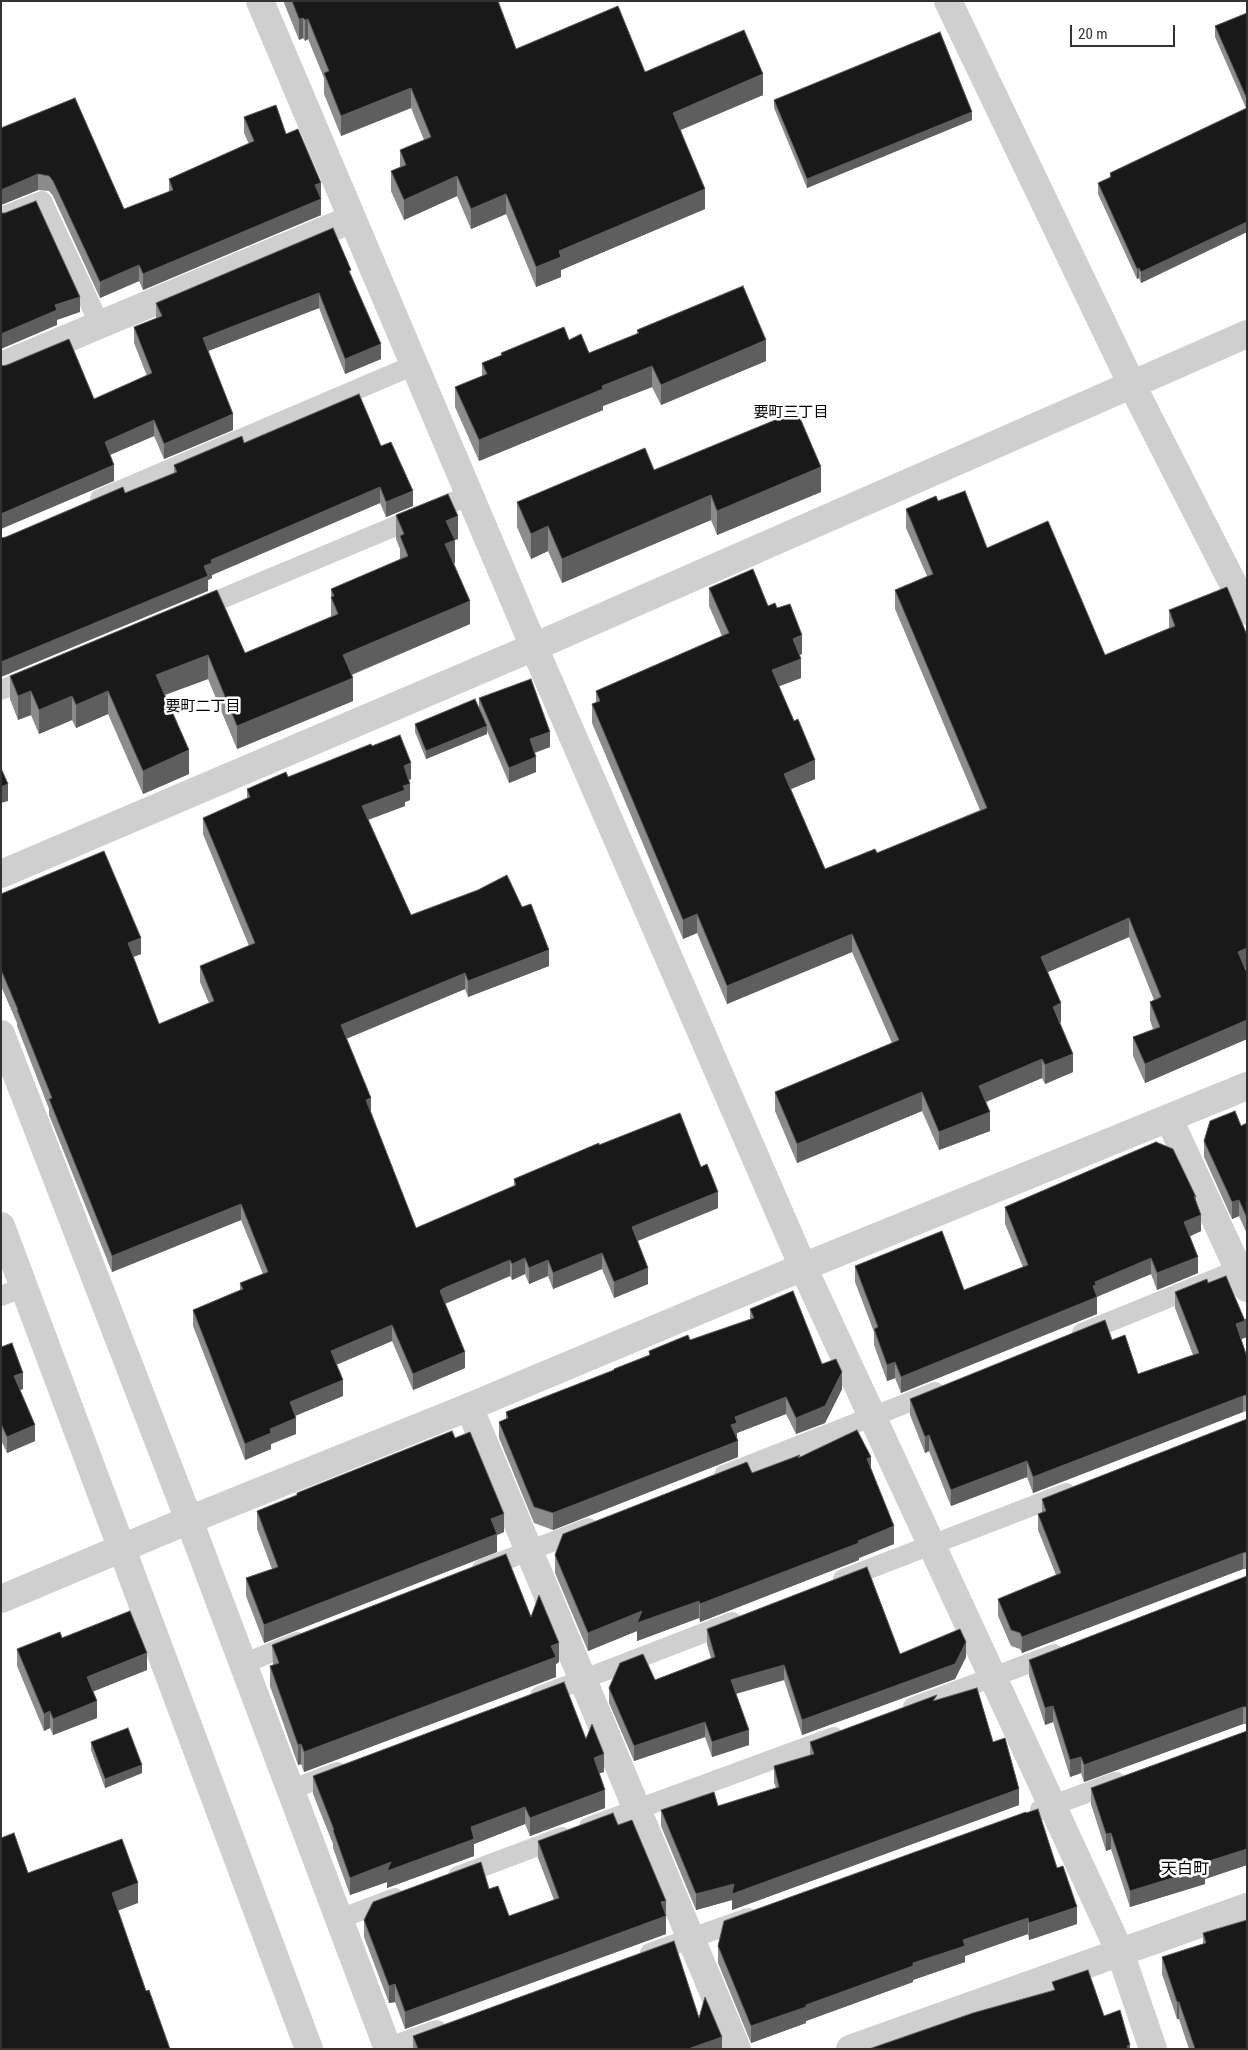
<!DOCTYPE html>
<meta charset="utf-8">
<style>
body{margin:0}
#map{position:relative;width:1248px;height:2050px;overflow:hidden;background:#fff;font-family:"Roboto Condensed",sans-serif}
canvas{display:block}
.frame{position:absolute;inset:0;border:2px solid #323232;pointer-events:none}
.scale{position:absolute;left:1070px;top:25px;width:105px;height:22px;box-sizing:border-box;border:2px solid #323232;border-top:0;padding-left:6px;font-size:15px;line-height:18px;white-space:nowrap;color:#323232;-webkit-text-stroke:4px #fff;paint-order:stroke}
</style>
<div id="map">
<canvas width="1248" height="2050"></canvas>
<div class="frame"></div>
<div class="scale">20 m</div>
</div>
<script>
const c = document.querySelector('canvas').getContext('2d');
c.lineJoin = 'round';
function shape(rows) {
  const path = new Path2D();
  for (const r of rows) {
    path.moveTo(r[0], r[1]);
    for (let i = 2; i < r.length; i += 2) path.lineTo(r[i], r[i + 1]);
  }
  return path;
}
function trace(path, color, width, dash) {
  c.strokeStyle = color;
  c.lineWidth = width;
  c.lineCap = dash ? 'butt' : 'round';
  c.setLineDash(dash || []);
  c.stroke(path);
}
function fill(path, color) {
  c.fillStyle = color;
  c.fill(path, 'evenodd');
}
function write(font, color, halo, rows, align = 'center') {
  c.font = font + ' "Roboto Condensed","Noto Sans JP",sans-serif';
  c.lineWidth = 5;
  c.setLineDash([]);
  c.textBaseline = 'middle';
  c.strokeStyle = halo;
  c.fillStyle = color;
  for (const [text, x, y, turn = 0] of rows) {
    c.save();
    c.translate(x, y);
    c.rotate((+turn || 0) * Math.PI / 180);
    c.textAlign = isNaN(turn) ? turn : align;
    if (halo) c.strokeText(text, 0, 0);
    c.fillText(text, 0, 0);
    c.restore();
  }
}
trace(shape([
 [1,217,42,201,100,325],
 [100,499,414,365],
 [197,609,470,495],
 [1,690,34,677],
 [1,1296,24,1287],
 [1082,1333,1247,1266],
 [724,1475,935,1392],
 [482,1569,588,1528],
 [843,1579,1066,1493],
 [243,1664,297,1642],
 [540,1696,732,1622],
 [913,1707,1054,1654],
 [290,1790,337,1772],
 [1040,1810,1116,1782],
 [589,1827,834,1737],
 [458,1876,562,1837],
 [339,1919,395,1898],
 [650,1953,748,1918],
 [387,2048,437,2030]
]), '#cfcfcf', 20);
trace(shape([
 [260,1,534,647,803,1267,1120,1952,1153,2049],
 [948,1,1132,385,1247,611],
 [1,366,352,219],
 [1,874,534,647,1247,334],
 [1,1034,189,1520,388,2049],
 [1169,1119,1247,1288],
 [1,1226,309,2049],
 [469,1407,737,2049],
 [850,2049,1247,1907]
]), '#cfcfcf', 28);
trace(shape([
 [1,1599,189,1520,469,1407,803,1267,1247,1086]
]), '#cfcfcf', 28);
fill(shape([
 [284,1,502,1,498,3,516,49,763,95,681,130,705,209,561,270,561,277,536,287,506,214,471,229,457,196,404,220,391,191,391,171,400,167,400,150,424,140,411,108,341,136,324,94,324,78,308,39,305,41,303,38,299,40,284,3],
 [1247,13,1247,232,1141,283,1139,278,1137,279,1098,194,1098,183,1110,178,1110,173,1246,108,1215,37,1215,26],
 [774,100,972,120,807,188,774,108],
 [244,117,286,134,321,198,321,215,143,290,139,281,100,298,53,196,49,191,38,190,1,205,1,128,124,209,169,192,169,179,249,144,244,133],
 [351,275,381,359,345,374,319,308,208,351,233,430,164,459,154,436,110,455,114,481,94,399,147,376,134,343,134,327,156,319,156,303],
 [637,330,766,361,661,405,652,387,603,406,603,410,479,461,455,407,455,387,482,376,482,363,501,356,501,353,569,340,589,353,637,334],
 [244,443,381,446,413,506,386,517,380,503,212,575,212,578,208,580,208,591,6,537,125,493,174,473,174,465],
 [654,470,821,492,717,535,711,520,562,583,548,551,531,559,517,527,517,502],
 [938,501,987,548,1105,655,1169,628,1169,610,1247,635,1247,967,1245,968,1247,973,1247,1039,1145,1083,1133,1056,1133,1037,1153,1029,1150,1020,1150,1002,1154,1000,1129,937,1048,972,1061,1022,1060,1023,1073,1072,1045,1084,1042,1078,985,1102,990,1131,939,1150,922,1111,797,1163,775,1111,775,1092,892,1043,852,952,727,1004,697,933,683,939,592,723,592,704,596,703,596,691,722,636,709,606,709,588,777,608,802,654,799,655,801,678,779,686,815,779,791,789,825,869,877,853,980,810,895,609,895,590,927,576,906,528,906,509],
 [396,515,458,539,455,540,455,563,454,564,470,624,352,675,353,701,237,749,208,679,165,695,189,774,143,794,108,714,76,728,72,720,39,734,31,715,18,720,10,699,10,676,217,590,245,653,331,617,331,589,400,560,400,549,396,539],
 [479,698,550,747,535,753,536,772,509,783,487,731,487,734,426,759,415,732,415,724,479,708],
 [372,746,411,779,409,780,410,800,405,802,405,806,368,820,411,915,549,966,468,997,465,989,346,1039,371,1114,416,1228,514,1186,514,1179,599,1145,718,1208,638,1241,648,1284,614,1298,602,1269,553,1289,548,1276,529,1284,525,1274,512,1280,510,1276,445,1304,465,1368,413,1390,392,1341,336,1365,343,1396,295,1416,296,1434,271,1444,271,1449,245,1460,193,1326,193,1310,240,1290,240,1283,263,1274,241,1220,112,1272,49,1115,49,1109,17,1026,17,1023,1,986,1,894,141,954,133,957,159,1024,209,1003,200,982,200,966,249,946,203,834,203,818,247,798,247,789,288,777],
 [1247,1123,1247,1234,1239,1216,1232,1219,1204,1157,1204,1141],
 [1156,1142,1196,1197,1196,1201,1201,1231,1190,1236,1198,1273,1157,1290,1151,1274,1097,1297,1097,1314,901,1393,895,1378,887,1381,874,1345,874,1332,855,1282,855,1266,964,1290,1023,1267,1005,1224,1005,1207],
 [1208,1283,1245,1321,1247,1317,1247,1337,1241,1339,1247,1357,1247,1411,1243,1412,1033,1493,1027,1477,951,1506,929,1451,925,1453,910,1415,910,1399,1112,1340,1138,1374,1193,1355,1175,1308,1175,1292],
 [750,1309,822,1364,842,1389,825,1423,796,1434,786,1414,737,1433,738,1457,553,1530,534,1523,499,1438,499,1422,506,1419,506,1412,614,1370,614,1369,649,1355,649,1351,690,1340,750,1320],
 [1,1347,23,1389,20,1390,35,1441,7,1453,1,1440],
 [1247,1419,1247,1569,1243,1569,1022,1653,1020,1649,1011,1646,998,1616,998,1599,1056,1575,1038,1530,1038,1514,1042,1513,1042,1499],
 [455,1438,504,1532,497,1535,497,1552,264,1643,246,1596,246,1578,272,1569,257,1529,257,1511,297,1496,297,1493],
 [800,1457,871,1468,894,1544,859,1558,859,1560,700,1622,699,1618,637,1641,637,1631,588,1651,555,1573,555,1555,752,1473],
 [1247,1576,1247,1724,1243,1724,1084,1782,1081,1773,1070,1777,1053,1722,1045,1725,1029,1676,1029,1660],
 [531,1617,559,1662,556,1664,556,1677,304,1772,301,1764,298,1765,270,1686,270,1666,273,1665,272,1645],
 [707,1629,900,1654,966,1657,955,1679,802,1735,784,1680,736,1694,749,1745,712,1757,705,1737,634,1761,609,1703,609,1688,655,1680,711,1658,707,1644],
 [62,1638,147,1670,93,1691,97,1718,53,1735,50,1728,44,1731,17,1666,17,1649],
 [937,1700,993,1742,1019,1805,732,1910,732,1900,696,1910,661,1826,661,1810,718,1806,776,1788,774,1782,774,1766,810,1755,810,1742],
 [1247,1731,1247,1865,1205,1879,1205,1884,1130,1907,1111,1849,1106,1851,1091,1804,1091,1788],
 [586,1739,604,1772,599,1773,605,1808,530,1836,525,1824,474,1844,474,1856,387,1888,387,1882,350,1895,333,1848,333,1844,313,1794,313,1776],
 [91,1742,142,1773,105,1788,91,1750],
 [618,1825,666,1915,666,1934,405,2029,395,2002,389,2003,364,1937,364,1920,489,1889,509,1916,554,1900,538,1858,538,1841],
 [1057,1868,1077,1924,1029,1940,1028,1934,965,1956,965,1962,913,1980,913,1982,806,2021,806,2023,751,2043,718,1963,718,1946],
 [1203,1933,1247,2049,1189,2049,1179,2019,1177,2019,1162,1974,1162,1957,1203,1944],
 [699,2018,722,2049,413,2049,413,2036]
]), '#8c8c8c');
fill(shape([
 [303,18,303,38,299,40,299,19],
 [308,19,308,39,305,41,305,20],
 [763,74,763,95,673,133,673,113],
 [411,88,411,108,341,136,341,116],
 [972,112,972,120,807,188,807,179],
 [38,174,38,190,1,205,1,190],
 [457,176,457,196,404,220,404,200],
 [321,183,321,198,315,201,315,185],
 [705,189,705,209,561,270,561,277,536,287,536,267,559,251],
 [506,194,506,214,471,229,471,209],
 [321,199,321,215,143,290,143,274],
 [1247,222,1247,232,1141,283,1141,272],
 [139,265,139,281,100,298,100,282],
 [1139,268,1139,278,1137,279,1137,269],
 [319,293,319,308,203,353,203,338],
 [80,297,80,312,57,320,57,325,1,349,1,334,55,305],
 [766,340,766,361,661,405,661,385],
 [381,344,381,359,345,374,345,359],
 [652,366,652,387,603,406,603,410,479,461,479,440,602,386],
 [233,414,233,430,164,459,164,444],
 [154,420,154,436,105,457,105,442],
 [114,465,114,481,1,529,1,514],
 [821,467,821,492,717,535,717,511],
 [380,487,380,503,212,575,212,578,208,580,208,591,1,677,1,662,204,566,211,560],
 [413,491,413,506,386,517,386,502],
 [711,495,711,520,562,583,562,559],
 [458,516,458,539,455,540,455,563,445,567,446,521],
 [548,526,548,551,531,559,531,534],
 [470,601,470,624,343,678,343,655],
 [802,635,802,654,793,657,793,639],
 [208,655,208,679,156,698,156,675],
 [801,659,801,678,772,689,772,670],
 [353,678,353,701,237,749,237,726],
 [31,691,31,715,18,720,18,696],
 [108,691,108,714,76,728,76,705],
 [72,696,72,720,39,734,39,710],
 [487,726,487,734,426,759,426,751],
 [550,732,550,747,530,754,530,739],
 [189,750,189,774,143,794,143,771],
 [536,757,536,772,509,783,509,768],
 [815,760,815,779,784,792,784,774],
 [411,763,411,779,404,782,404,766],
 [8,784,8,801,1,803,1,787],
 [410,784,410,800,405,802,405,806,362,822,362,806,403,786],
 [697,914,697,933,683,939,683,920],
 [1129,918,1129,937,1041,975,1041,957],
 [852,934,852,952,727,1004,727,986],
 [141,938,141,954,128,959,128,943],
 [1247,948,1247,967,1238,971,1238,952],
 [549,950,549,966,468,997,468,981],
 [465,973,465,989,341,1041,341,1025],
 [1061,1003,1061,1022,1053,1025,1053,1007],
 [1247,1020,1247,1039,1145,1083,1145,1064],
 [1073,1054,1073,1072,1045,1084,1045,1065],
 [1042,1059,1042,1078,979,1105,979,1086],
 [922,1092,922,1111,797,1163,797,1144],
 [371,1098,371,1114,366,1100],
 [990,1112,990,1131,939,1150,939,1132],
 [718,1192,718,1208,632,1243,632,1227],
 [1239,1200,1239,1216,1232,1219,1232,1202],
 [241,1204,241,1220,112,1272,112,1256],
 [1201,1215,1201,1231,1184,1239,1184,1222],
 [602,1253,602,1269,553,1289,553,1273],
 [1198,1257,1198,1273,1157,1290,1157,1273],
 [525,1258,525,1274,512,1280,512,1264],
 [1151,1258,1151,1274,1096,1297,1097,1297,1097,1314,901,1393,901,1377,1093,1286,1095,1282],
 [510,1260,510,1276,442,1305,440,1291,442,1289],
 [548,1260,548,1276,529,1284,529,1268],
 [648,1268,648,1284,614,1298,614,1282],
 [1247,1320,1247,1337,1236,1341,1236,1324],
 [392,1325,392,1341,331,1367,331,1351],
 [465,1352,465,1368,413,1390,413,1374],
 [895,1362,895,1378,887,1381,887,1365],
 [842,1372,842,1389,825,1423,796,1434,796,1418],
 [23,1373,23,1389,14,1392,14,1376],
 [343,1380,343,1396,290,1418,290,1402],
 [1243,1396,1243,1412,1033,1493,1033,1477],
 [786,1397,786,1414,737,1433,737,1439,731,1425,735,1417],
 [296,1418,296,1434,271,1444,271,1449,245,1460,245,1444,270,1429],
 [35,1425,35,1441,7,1453,7,1437],
 [929,1435,929,1451,925,1453,925,1437],
 [738,1441,738,1457,553,1530,553,1513],
 [871,1457,871,1475,867,1459],
 [1027,1461,1027,1477,951,1506,951,1490],
 [504,1514,504,1532,497,1535,497,1552,264,1643,264,1625,491,1519],
 [894,1526,894,1544,859,1558,859,1560,700,1622,700,1604],
 [1243,1553,1243,1569,1022,1653,1022,1637],
 [699,1601,699,1618,637,1641,637,1631,588,1651,588,1633,642,1611],
 [966,1642,966,1657,955,1679,802,1735,802,1720],
 [559,1643,559,1662,556,1664,556,1677,304,1772,304,1752],
 [147,1653,147,1670,87,1694,87,1677],
 [784,1665,784,1680,731,1695,731,1680],
 [97,1701,97,1718,53,1735,53,1719],
 [1053,1706,1053,1722,1045,1725,1045,1708],
 [1243,1707,1243,1724,1084,1782,1084,1765],
 [50,1711,50,1728,44,1731,44,1714],
 [705,1722,705,1737,634,1761,634,1746],
 [749,1730,749,1745,712,1757,712,1742],
 [301,1744,301,1764,298,1765,298,1745],
 [604,1754,604,1772,594,1775,594,1758],
 [1081,1757,1081,1773,1070,1777,1070,1760],
 [142,1765,142,1773,105,1788,105,1779],
 [1019,1789,1019,1805,732,1910,732,1900,696,1910,696,1894],
 [605,1790,605,1808,530,1836,530,1818],
 [525,1807,525,1824,474,1844,474,1856,387,1888,387,1882,350,1895,350,1878,471,1827],
 [1111,1833,1111,1849,1106,1851,1106,1834],
 [1247,1849,1247,1865,1205,1879,1205,1884,1130,1907,1130,1891,1203,1863],
 [138,1883,138,1903,112,1913,112,1893],
 [666,1901,666,1934,405,2029,405,2012],
 [1077,1907,1077,1924,1029,1940,1029,1923],
 [1028,1918,1028,1934,965,1956,965,1962,913,1980,913,1982,806,2021,806,2023,751,2043,751,2026,913,1963,963,1940],
 [395,1984,395,2002,389,2003,389,1986],
 [1177,2002,1179,2002,1179,2019,1177,2019],
 [722,2037,722,2049,688,2049],
 [1130,2045,1130,2049,1127,2049,1127,2046]
]), '#5e5e5e');
const building = shape([
 [292,1,498,1,516,49,618,6,645,72,744,30,763,74,673,113,705,189,559,251,561,257,536,267,506,194,471,209,457,176,404,200,391,171,406,165,400,150,431,137,411,88,341,116,324,73,329,71,308,19,305,20,303,18,299,19,292,1],
 [1247,13,1247,99,1215,26,1247,13],
 [940,32,972,112,807,179,774,100,940,32],
 [75,98,124,209,173,190,169,179,254,141,244,117,276,105,286,134,298,129,321,183,315,185,321,199,143,274,139,265,100,282,53,181,49,176,38,174,1,190,1,128,75,98],
 [1247,108,1247,222,1141,272,1139,268,1137,269,1098,183,1111,177,1110,173,1247,108],
 [36,201,80,297,55,305,57,310,1,334,1,213,5,213,36,201],
 [333,228,351,270,349,271,381,344,345,359,319,293,203,338,233,414,164,444,154,420,105,442,114,465,1,514,1,366,7,365,69,339,94,399,152,373,134,327,162,316,156,303,333,228],
 [743,286,766,340,661,385,652,366,602,386,603,389,479,440,455,387,487,374,482,363,502,355,501,353,564,327,569,340,581,334,589,353,639,333,637,330,743,286],
 [359,394,381,446,391,442,413,491,386,502,380,487,211,560,212,563,204,566,208,576,1,662,1,538,6,537,123,487,125,493,177,472,174,465,242,436,244,443,359,394],
 [797,411,821,467,717,511,711,495,562,559,548,526,531,534,517,502,645,448,654,470,797,411],
 [965,491,987,548,1048,521,1105,655,1175,626,1169,610,1227,587,1247,635,1247,948,1238,952,1247,973,1247,1020,1145,1064,1133,1037,1160,1027,1150,1002,1161,997,1129,918,1041,957,1061,1003,1053,1007,1073,1054,1045,1065,1042,1059,979,1086,990,1112,939,1132,922,1092,797,1144,775,1092,899,1040,852,934,727,986,697,914,683,920,592,704,600,701,596,691,729,633,709,588,753,569,768,606,775,603,777,608,790,604,802,635,793,639,801,659,772,670,794,721,798,719,815,760,784,774,825,869,875,849,877,853,987,808,895,590,933,574,906,509,936,496,938,501,965,491],
 [448,494,458,516,446,521,455,540,445,544,470,601,343,655,353,678,237,726,208,655,156,675,189,750,143,771,108,691,76,705,72,696,39,710,31,691,18,696,10,676,217,590,245,653,338,614,331,597,334,596,331,589,408,556,400,536,404,534,396,515,448,494],
 [531,679,550,732,530,739,536,757,509,768,479,698,531,679],
 [475,699,487,726,426,751,415,724,475,699],
 [400,735,411,763,404,766,410,784,403,786,405,790,362,806,411,915,478,890,507,875,522,907,531,904,549,950,468,981,465,973,341,1025,371,1098,366,1100,416,1228,516,1185,514,1179,599,1143,599,1145,680,1113,701,1167,707,1164,718,1192,632,1227,648,1268,614,1282,602,1253,553,1273,548,1260,529,1268,525,1258,512,1264,510,1260,442,1289,440,1291,465,1352,413,1374,392,1325,331,1351,343,1380,290,1402,296,1418,270,1429,271,1433,245,1444,193,1310,243,1289,240,1283,268,1272,241,1204,112,1256,49,1099,52,1098,17,1010,18,1010,1,970,1,894,104,851,141,938,128,943,159,1024,214,1001,200,966,255,943,203,818,250,797,247,789,286,772,288,777,371,744,372,746,400,735],
 [1,768,8,784,1,787,1,768],
 [1235,1111,1241,1126,1247,1123,1247,1218,1239,1200,1232,1202,1204,1141,1210,1121,1235,1111],
 [1156,1142,1173,1149,1196,1197,1194,1196,1201,1215,1184,1222,1198,1257,1157,1273,1151,1258,1095,1282,1096,1285,1093,1286,1097,1297,901,1377,895,1362,887,1365,874,1329,878,1327,855,1266,942,1231,964,1290,1028,1265,1005,1207,1156,1142],
 [1226,1276,1245,1321,1247,1317,1247,1320,1236,1324,1247,1357,1247,1395,1243,1396,1033,1477,1027,1461,951,1490,929,1435,925,1437,910,1399,1105,1320,1112,1340,1125,1335,1138,1374,1199,1353,1175,1292,1207,1279,1208,1283,1226,1276],
 [793,1291,822,1364,836,1359,842,1372,825,1406,796,1418,786,1397,735,1417,737,1423,731,1425,738,1441,553,1513,534,1507,499,1422,508,1418,506,1412,614,1370,614,1369,650,1355,649,1351,688,1335,690,1340,754,1318,750,1309,793,1291],
 [12,1343,23,1373,14,1376,35,1425,7,1437,1,1424,1,1347,12,1343],
 [1247,1419,1247,1552,1243,1553,1022,1637,1020,1633,1011,1630,998,1599,1061,1573,1038,1514,1046,1511,1042,1499,1247,1419],
 [857,1430,871,1457,867,1459,894,1526,858,1541,859,1543,700,1604,699,1601,637,1623,642,1611,588,1633,555,1555,563,1534,747,1462,752,1473,800,1455,798,1458,857,1430],
 [452,1431,455,1438,470,1432,504,1514,491,1519,497,1534,264,1625,246,1578,278,1567,257,1511,297,1495,297,1493,452,1431],
 [506,1554,531,1617,539,1595,559,1643,551,1646,556,1657,304,1752,301,1744,298,1745,270,1666,279,1663,272,1645,506,1554],
 [867,1567,900,1654,960,1629,966,1642,955,1664,802,1720,784,1665,731,1680,749,1730,712,1742,705,1722,634,1746,609,1688,620,1663,643,1654,655,1680,715,1657,707,1629,867,1567],
 [1247,1576,1247,1707,1243,1707,1084,1765,1081,1757,1070,1760,1053,1706,1045,1708,1029,1660,1247,1576],
 [130,1611,147,1653,87,1677,97,1701,53,1719,50,1711,44,1714,17,1649,60,1632,62,1638,130,1611],
 [564,1682,586,1739,592,1724,604,1754,594,1758,605,1790,530,1818,525,1807,471,1827,474,1839,387,1871,391,1862,350,1878,333,1830,334,1830,313,1776,564,1682],
 [977,1688,993,1742,1005,1738,1019,1789,732,1894,734,1884,696,1894,661,1810,714,1792,718,1806,779,1787,774,1766,814,1754,810,1742,937,1695,933,1701,977,1688],
 [128,1728,142,1765,105,1779,91,1742,128,1728],
 [1247,1731,1247,1849,1203,1863,1205,1868,1130,1891,1111,1833,1106,1834,1091,1788,1247,1731],
 [1038,1809,1057,1868,1063,1866,1077,1907,1029,1923,1028,1918,963,1940,965,1946,913,1963,913,1966,806,2005,806,2007,751,2026,718,1946,724,1921,1026,1812,1026,1813,1038,1809],
 [613,1813,618,1825,632,1820,666,1901,661,1902,666,1916,405,2012,395,1984,389,1986,364,1920,373,1902,481,1862,489,1889,498,1886,509,1916,559,1898,538,1841,613,1813],
 [14,1833,28,1873,122,1839,138,1883,112,1893,146,1991,149,1990,170,2049,1,2049,1,1838,14,1833],
 [1247,1920,1247,2049,1195,2049,1179,2002,1177,2002,1162,1957,1206,1943,1203,1933,1247,1920],
 [674,1941,699,2018,705,1997,722,2037,688,2049,418,2049,413,2036,674,1941],
 [1088,1970,1104,2016,1120,2010,1130,2045,1127,2046,1128,2049,869,2049,973,2013,1055,1990,1052,1982,1088,1970]
]);
fill(building, '#191919');
trace(building, '#5e5e5e', 1);
write('15px', '#000', '#fff', [
 ["要町三丁目",791,413],
 ["要町二丁目",203,707]
]);
write('16px', '#000', '#fff', [
 ["天白町",1185,1870]
]);
</script>
